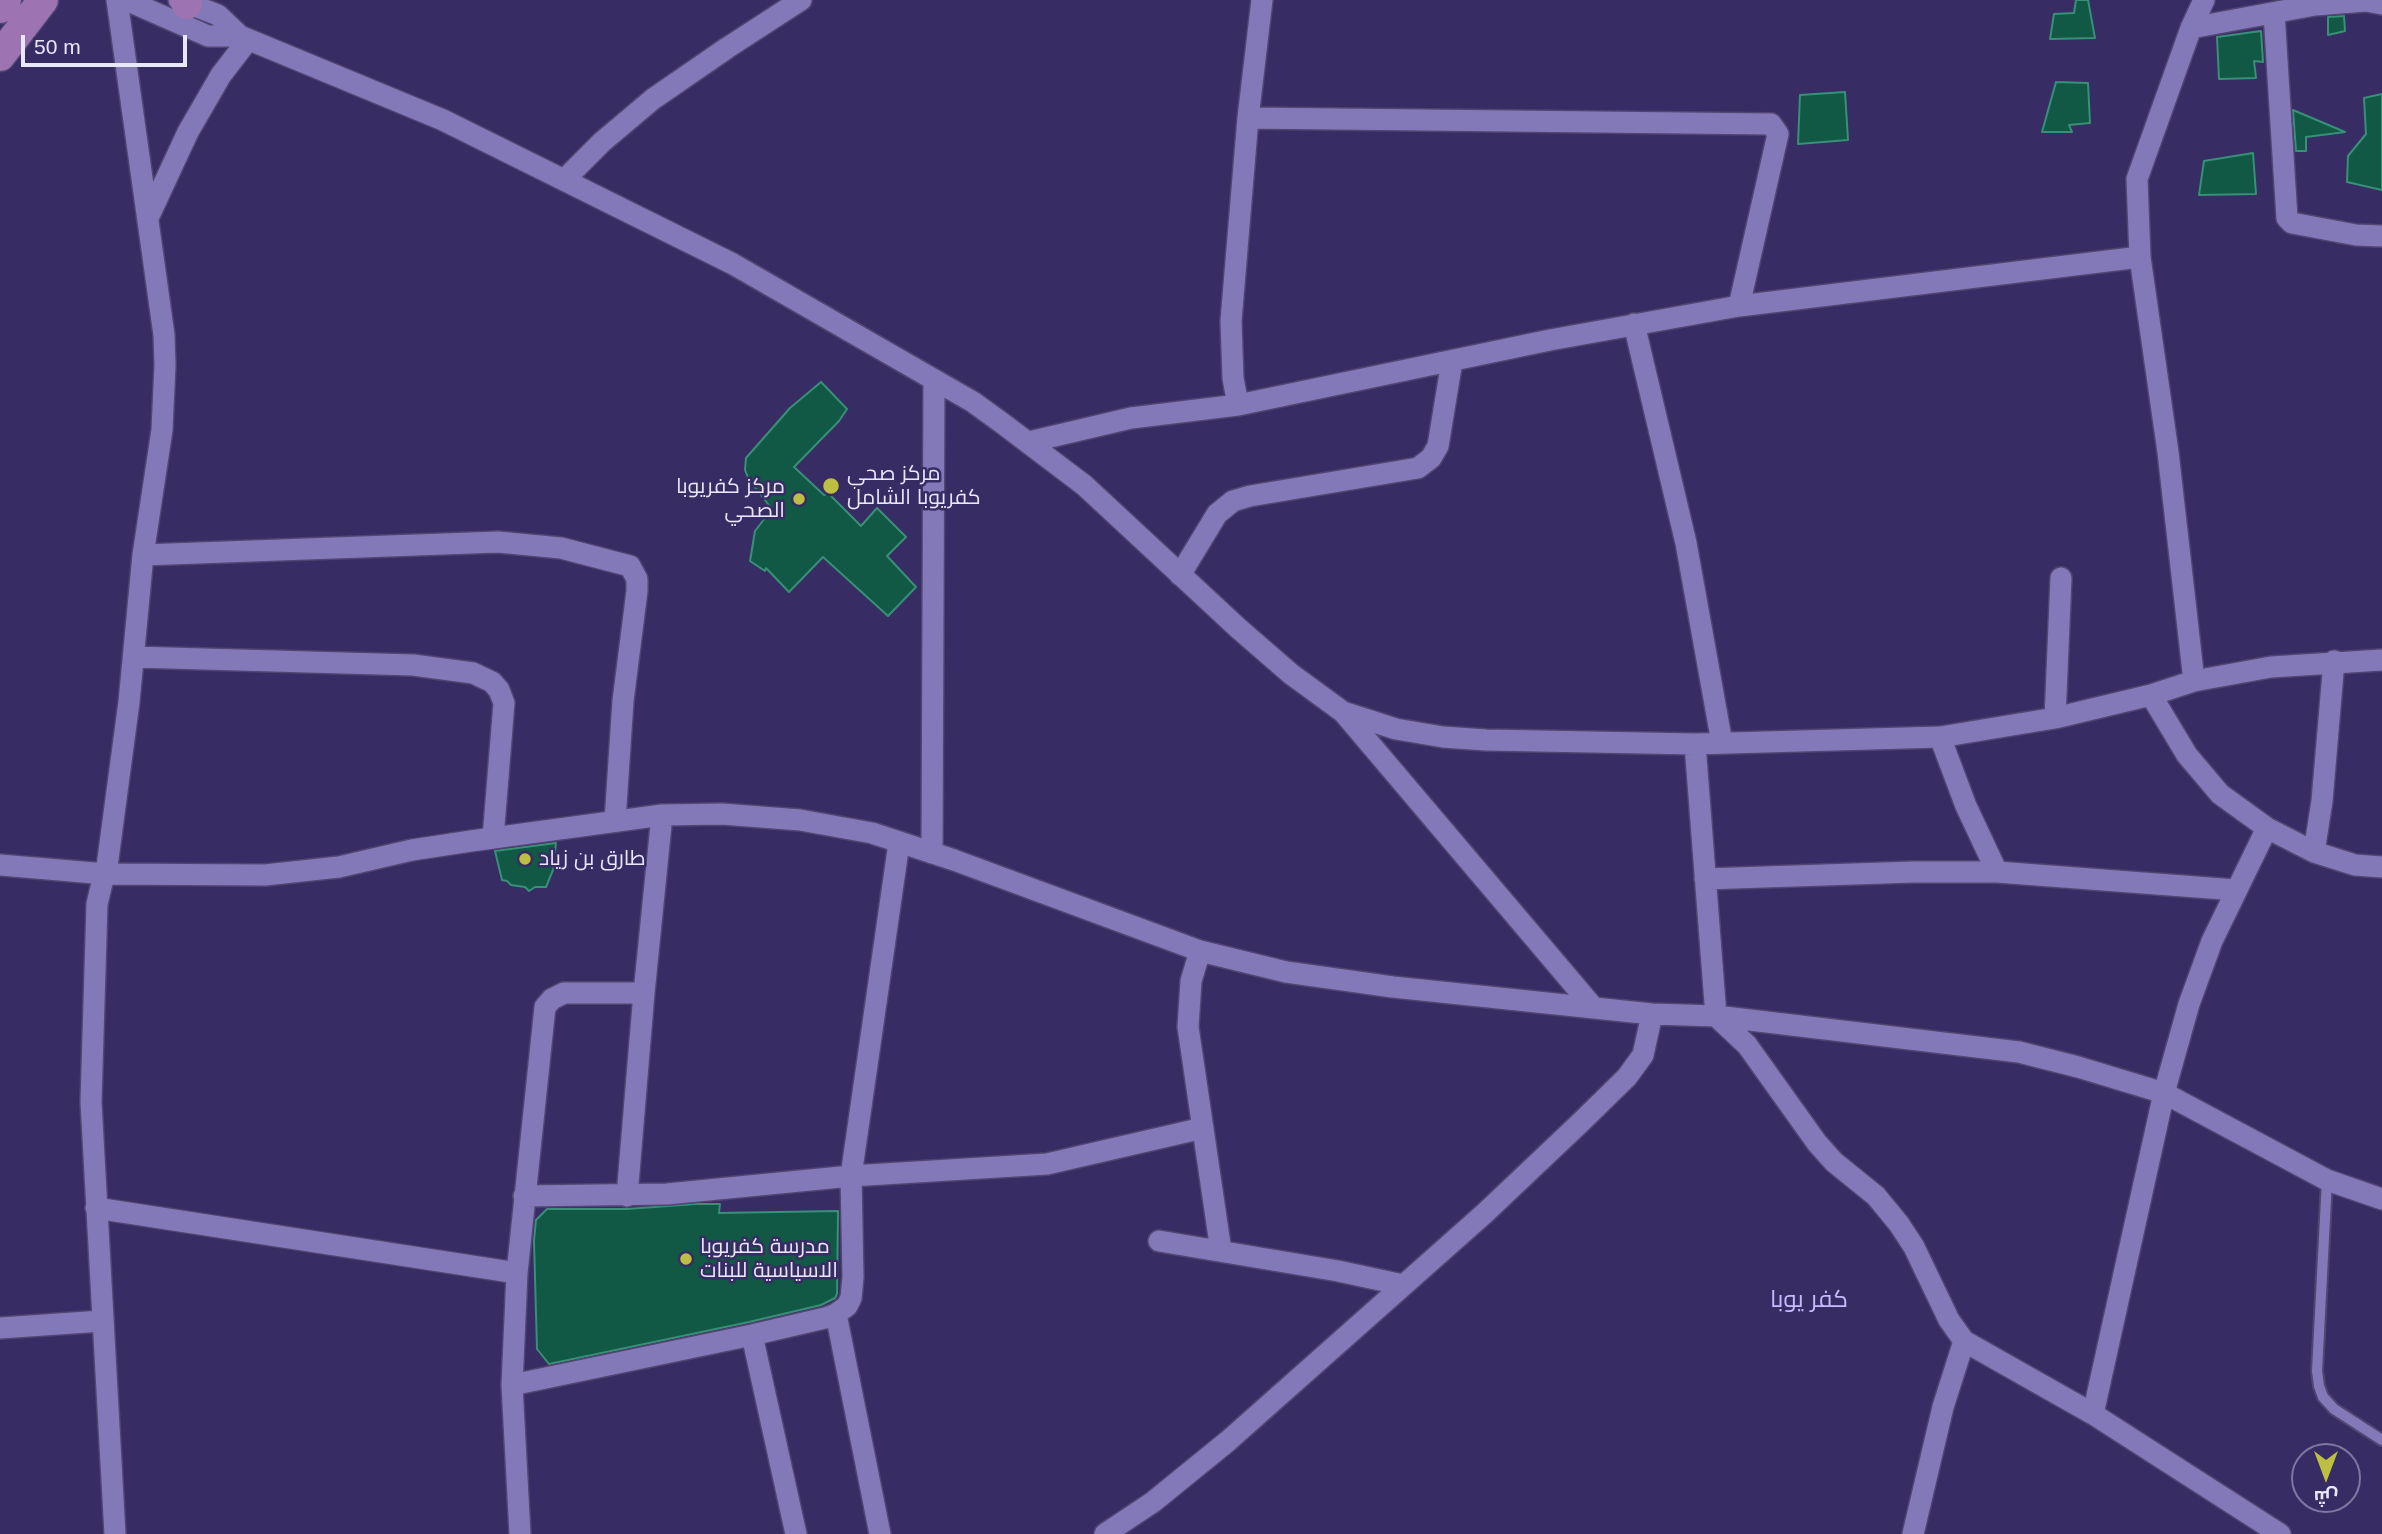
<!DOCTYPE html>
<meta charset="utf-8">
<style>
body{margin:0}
#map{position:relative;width:2382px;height:1534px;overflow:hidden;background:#382c64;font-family:Helvetica,Cairo,sans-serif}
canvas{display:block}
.north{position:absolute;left:2291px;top:1443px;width:70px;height:70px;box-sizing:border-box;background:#382c64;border:2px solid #7f77a1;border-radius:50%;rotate:180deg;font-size:19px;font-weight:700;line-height:28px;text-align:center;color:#e9e7fc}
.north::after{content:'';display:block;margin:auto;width:24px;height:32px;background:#bdbf43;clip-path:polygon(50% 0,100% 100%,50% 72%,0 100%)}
.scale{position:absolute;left:21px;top:35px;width:166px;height:32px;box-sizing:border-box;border:4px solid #e9e7fc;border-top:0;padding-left:9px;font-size:21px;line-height:24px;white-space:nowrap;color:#e9e7fc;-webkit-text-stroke:5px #382c64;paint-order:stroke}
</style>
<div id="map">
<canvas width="2382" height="1534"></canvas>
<div class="north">ش</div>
<div class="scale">50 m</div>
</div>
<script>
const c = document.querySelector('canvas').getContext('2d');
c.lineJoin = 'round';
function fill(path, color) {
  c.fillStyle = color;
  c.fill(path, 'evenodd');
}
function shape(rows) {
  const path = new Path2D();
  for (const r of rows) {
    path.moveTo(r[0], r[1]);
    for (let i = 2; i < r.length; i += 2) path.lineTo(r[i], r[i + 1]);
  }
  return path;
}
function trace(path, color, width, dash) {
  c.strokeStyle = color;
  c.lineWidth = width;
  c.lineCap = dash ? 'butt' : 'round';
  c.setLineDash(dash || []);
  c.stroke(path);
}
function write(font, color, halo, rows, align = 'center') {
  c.font = font + ' Helvetica,Cairo,sans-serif';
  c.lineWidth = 5;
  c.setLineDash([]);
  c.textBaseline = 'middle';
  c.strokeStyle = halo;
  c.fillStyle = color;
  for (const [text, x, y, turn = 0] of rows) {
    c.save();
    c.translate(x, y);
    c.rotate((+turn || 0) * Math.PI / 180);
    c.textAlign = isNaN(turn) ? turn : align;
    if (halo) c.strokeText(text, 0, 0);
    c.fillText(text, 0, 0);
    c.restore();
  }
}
const building = shape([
 [2076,0,2088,0,2095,38,2050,39,2054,14,2074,13,2076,0],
 [2344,16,2345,31,2328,35,2328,17,2344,16],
 [2261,31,2263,62,2254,61,2256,78,2219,79,2217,37,2261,31],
 [2056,82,2088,83,2090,123,2069,125,2072,132,2042,132,2056,82],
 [1845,92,1848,140,1798,144,1800,95,1845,92],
 [2382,94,2382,190,2347,182,2348,156,2366,134,2364,98,2382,94],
 [2293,110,2345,132,2306,137,2306,151,2296,151,2293,110],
 [2253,153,2256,194,2199,195,2204,161,2253,153],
 [821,382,847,409,839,421,794,467,824,495,828,493,861,526,877,508,906,537,887,556,916,587,888,616,823,557,789,592,766,568,765,571,750,561,755,531,772,509,749,480,745,470,746,458,790,408,821,382],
 [556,843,553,870,546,887,535,887,529,891,525,887,511,885,507,881,502,880,495,851,556,843],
 [696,1204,720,1204,719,1213,838,1211,837,1294,835,1298,821,1305,749,1322,549,1364,537,1349,534,1241,536,1220,547,1209,627,1209,696,1204]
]);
fill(building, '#115845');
trace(building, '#389076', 2);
const lane = shape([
 [2327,1180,2317,1371,2319,1386,2323,1397,2334,1409,2382,1440]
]);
const street = shape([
 [126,0,208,36,240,36],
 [179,0,218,15,240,36,443,120,733,264,973,402,1002,423,1084,485,1238,628,1291,674,1343,712,1593,1007],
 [2274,13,2287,218,2292,223,2356,235,2382,236],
 [2191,28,2315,5,2366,1,2382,4],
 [1248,118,1771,124,1778,134,1739,306],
 [564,180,602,142,653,99,727,48,801,0],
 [148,218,188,132,221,75,248,40],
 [1634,324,1686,543,1722,743],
 [1238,405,1233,378,1231,321,1248,118,1262,0],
 [1029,442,1131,418,1238,405,1550,340,1739,306,2140,257],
 [143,555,498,542,561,548,630,566,637,579,637,591,623,701,615,821],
 [1180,575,1217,514,1233,501,1250,496,1418,468,1431,458,1438,446,1452,361],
 [134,657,413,665,473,673,492,682,499,690,504,703,493,838],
 [2194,681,2168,452,2140,257,2137,179,2191,28,2204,0],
 [2151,695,2187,755,2220,794,2267,828,2314,852,2355,865,2382,867],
 [1343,712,1396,729,1443,737,1486,740,1695,744,1940,737,2055,718,2151,695,2194,681,2271,667,2382,660],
 [2055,718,2061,578],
 [1940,737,1966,806,1997,872],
 [1695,744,1716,1016,1747,1045,1817,1143,1834,1162,1876,1196,1899,1224,1914,1247,1949,1320,1964,1341,2093,1414,2280,1534],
 [2314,852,2322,801,2334,661],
 [932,853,934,380],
 [0,865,106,874,265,875,339,867,412,850,471,841,662,815,722,814,800,820,872,833,954,860,1200,951,1286,972,1393,987,1652,1014,1716,1016,2019,1052,2078,1067,2164,1093,2327,1180,2382,1199],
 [1705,879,1913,872,1997,872,2236,890],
 [1200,951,1191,981,1188,1027,1221,1251],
 [524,1196,667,1194,851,1176,1047,1164,1203,1128],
 [627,1196,644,993,662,815],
 [96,1208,517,1273],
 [1159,1241,1338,1271,1403,1285],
 [836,1314,880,1534],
 [0,1328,102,1321],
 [752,1335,796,1534],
 [512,1385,752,1335,825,1318,836,1314,847,1306,851,1298,853,1277,851,1176,899,843],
 [2093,1414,2164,1093,2189,1004,2212,941,2267,828],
 [115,1534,91,1102,97,904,102,883,106,874,129,702,143,555,162,430,165,365,164,335,117,0],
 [520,1534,512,1385,517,1273,545,1007,552,999,564,993,644,993],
 [1105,1534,1153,1502,1228,1441,1485,1213,1580,1123,1627,1077,1643,1055,1652,1014],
 [1913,1534,1943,1407,1964,1341]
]);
const secondary = shape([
 [185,0,187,4],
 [0,8,6,0],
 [0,56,43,0]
]);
trace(lane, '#514572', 14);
trace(street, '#514572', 24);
trace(secondary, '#514572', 33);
trace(lane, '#8379b8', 10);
trace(street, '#8379b8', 21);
trace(secondary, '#9e73b2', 30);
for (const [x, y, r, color] of [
 [831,486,9,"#bdbf43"],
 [799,499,7,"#bdbf43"],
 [525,859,7,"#bdbf43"],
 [686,1259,7,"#bdbf43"]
]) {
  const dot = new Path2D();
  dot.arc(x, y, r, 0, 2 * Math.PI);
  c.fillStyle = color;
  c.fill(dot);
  trace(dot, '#382c64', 2.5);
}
write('21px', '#e9e7fc', '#382c64', [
 ["مركز صحي",847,474],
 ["كفريوبا الشامل",847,498],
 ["مركز كفريوبا",785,487,"right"],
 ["الصحي",785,511,"right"],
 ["طارق بن زياد",539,859],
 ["مدرسة كفريوبا",700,1247],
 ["الاسياسية للبنات",700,1271]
], 'left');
write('24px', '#c4bafd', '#382c64', [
 ["كفر يوبا",1809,1300]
]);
</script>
